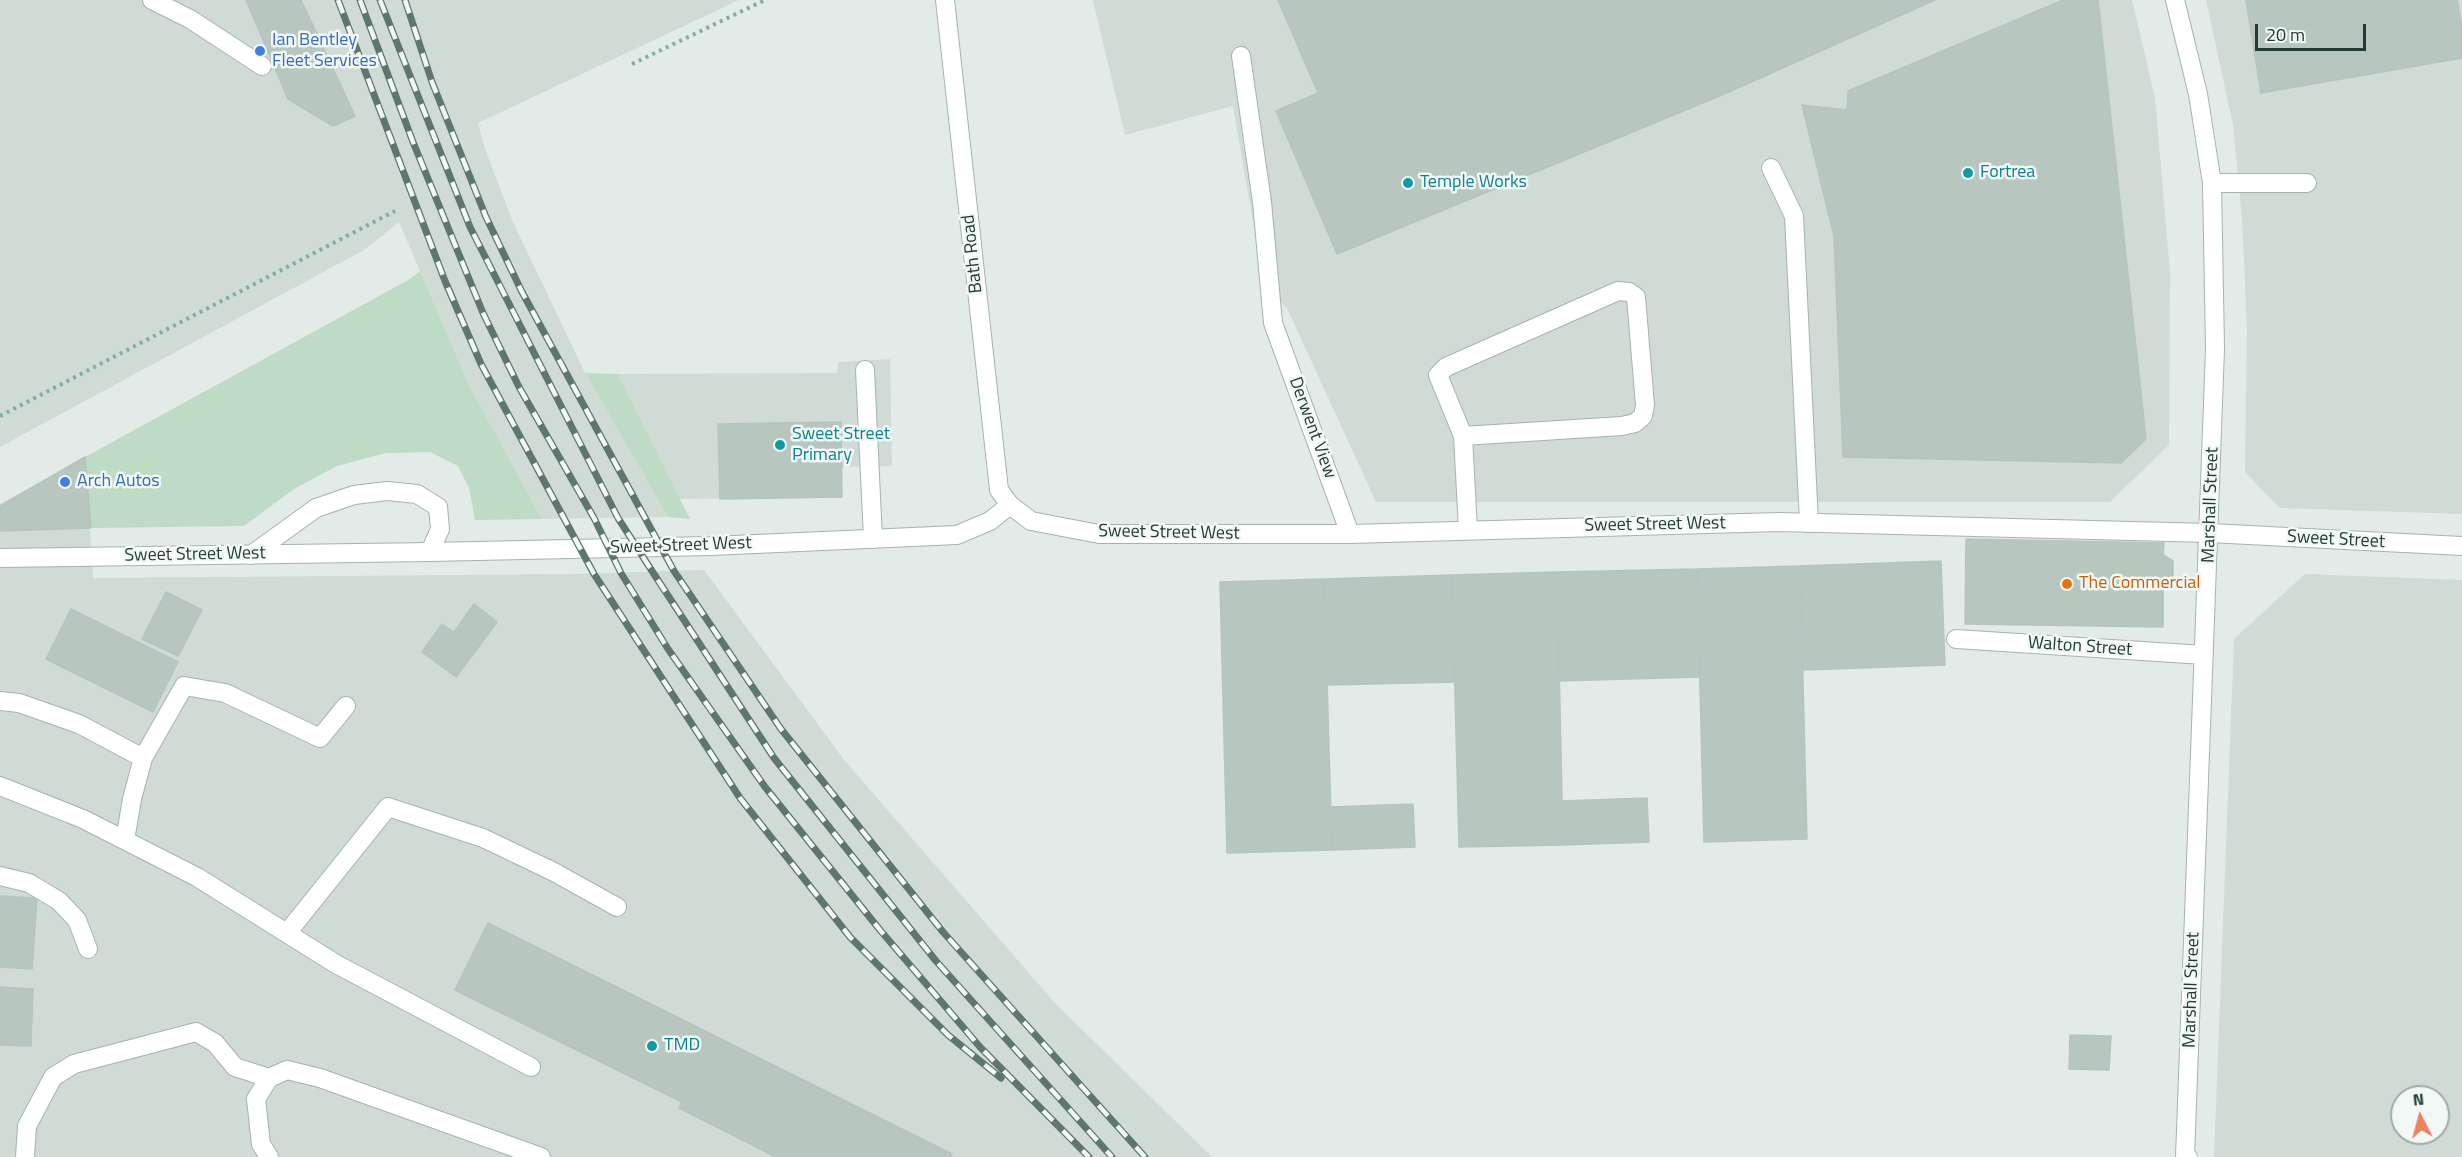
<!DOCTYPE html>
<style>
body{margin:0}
#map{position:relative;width:2462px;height:1157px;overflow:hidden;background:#e2ebe7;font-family:"Titillium Web",sans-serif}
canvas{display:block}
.north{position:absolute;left:2390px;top:1085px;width:60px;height:60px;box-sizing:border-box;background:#f2f8f5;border:2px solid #9faca8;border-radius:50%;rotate:354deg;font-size:16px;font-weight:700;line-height:24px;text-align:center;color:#233b34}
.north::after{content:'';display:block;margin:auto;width:21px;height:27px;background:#e88464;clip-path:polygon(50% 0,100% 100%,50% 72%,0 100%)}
.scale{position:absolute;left:2255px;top:24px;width:111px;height:27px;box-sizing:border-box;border:3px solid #233b34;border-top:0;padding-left:8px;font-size:18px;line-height:21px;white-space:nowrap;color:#233b34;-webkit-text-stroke:4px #f2f8f5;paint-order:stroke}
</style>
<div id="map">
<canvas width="2462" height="1157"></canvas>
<div class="north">N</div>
<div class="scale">20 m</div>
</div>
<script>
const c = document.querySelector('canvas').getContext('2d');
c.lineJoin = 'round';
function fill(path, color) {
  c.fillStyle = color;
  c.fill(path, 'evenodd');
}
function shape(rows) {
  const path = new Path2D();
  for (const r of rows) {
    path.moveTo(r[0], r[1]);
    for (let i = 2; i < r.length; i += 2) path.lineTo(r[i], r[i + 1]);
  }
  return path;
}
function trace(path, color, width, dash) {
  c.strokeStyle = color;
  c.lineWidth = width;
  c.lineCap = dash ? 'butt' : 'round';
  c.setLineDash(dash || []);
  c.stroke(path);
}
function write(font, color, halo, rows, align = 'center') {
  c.font = font + ' "Titillium Web",sans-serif';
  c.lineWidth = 5;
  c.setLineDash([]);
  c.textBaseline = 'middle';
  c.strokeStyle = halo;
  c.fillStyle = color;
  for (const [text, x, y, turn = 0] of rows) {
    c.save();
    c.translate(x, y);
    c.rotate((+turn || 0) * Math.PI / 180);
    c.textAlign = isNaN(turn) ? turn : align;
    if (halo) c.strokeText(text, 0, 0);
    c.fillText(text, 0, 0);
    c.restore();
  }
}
fill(shape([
 [0,0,739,0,478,123,484,146,512,220,585,373,668,517,542,519,468,383,399,222,364,250,0,447],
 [1093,0,2132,0,2155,98,2170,272,2169,445,2110,502,1376,502,1287,308,1264,286,1233,106,1125,135],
 [2206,0,2462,0,2462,514,2280,508,2245,472,2247,330,2242,219,2233,125],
 [890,359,892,466,842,467,842,497,680,499,618,374,837,373,838,362],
 [85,457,93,578,577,574,704,570,845,761,1054,1002,1212,1157,0,1157,0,504],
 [2305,574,2462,580,2462,1157,2214,1157,2234,639],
 [2402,1097,2438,1097,2438,1133,2402,1133]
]), '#d0dbd6');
fill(shape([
 [420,271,468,383,542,519,475,520,469,488,458,466,430,452,386,453,337,466,294,489,244,526,91,528,85,457,410,279],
 [585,373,618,374,690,519,668,517]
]), '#bddbc5');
const building = shape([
 [246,0,301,0,355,116,333,126,288,99,246,0],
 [1278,0,1935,0,1722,95,1337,254,1276,111,1318,93,1278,0],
 [2063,0,2098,0,2146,439,2121,463,1843,457,1834,236,1802,105,1847,110,1848,91,2063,0],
 [2246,0,2457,0,2462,27,2462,58,2261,93,2246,0],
 [841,422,842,497,720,499,718,424,841,422],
 [85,457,91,528,0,531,0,506,85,457],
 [1966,539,2164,543,2163,555,2173,561,2173,580,2163,587,2163,627,1965,624,1966,539],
 [1941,561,1945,665,1803,670,1800,566,1941,561],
 [1800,566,1807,839,1704,842,1697,569,1800,566],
 [1697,569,1699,677,1559,681,1557,572,1697,569],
 [1557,572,1563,845,1459,847,1452,575,1557,572],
 [1452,575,1455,682,1327,685,1324,579,1452,575],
 [1324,579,1332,850,1227,853,1220,582,1324,579],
 [166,592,202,610,178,656,142,639,166,592],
 [474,604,497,622,456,677,422,652,442,624,454,632,474,604],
 [71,609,178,662,153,712,46,659,71,609],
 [1647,798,1649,842,1563,845,1562,801,1647,798],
 [1413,804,1415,847,1332,850,1331,807,1413,804],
 [0,896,37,898,32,969,0,967,0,896],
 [488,923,952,1154,950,1157,776,1157,679,1108,682,1102,455,990,488,923],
 [0,987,33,989,31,1046,0,1045,0,987],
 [2070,1035,2111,1036,2109,1070,2069,1069,2070,1035]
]);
fill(building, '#b8c6c0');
trace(building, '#b5c4be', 1.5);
const service = shape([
 [152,0,190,19,262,66],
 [1241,56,1262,202,1273,323,1350,534],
 [1771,168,1794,216,1809,523],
 [2212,183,2307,183],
 [865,370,873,539],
 [1463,436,1622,426,1635,423,1643,416,1645,405,1636,297,1629,292,1618,291,1446,367,1438,375,1463,436,1468,530],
 [251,555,316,508,354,495,387,491,417,494,438,507,440,529,430,552],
 [0,701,19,703,79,724,143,758],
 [0,786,83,819,197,877,336,964,531,1067],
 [125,840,132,799,143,758,184,686,225,693,320,738,346,706],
 [0,876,29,883,59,901,77,920,88,949],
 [287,933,388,807,483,838,554,872,617,907],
 [25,1157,27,1126,53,1077,74,1064,196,1032,215,1043,235,1067,269,1078],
 [269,1157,261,1144,256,1099,269,1078,287,1070,320,1078,541,1157]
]);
const minor = shape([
 [945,0,999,490,1010,505],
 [2175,0,2198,94,2212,183,2215,349,2185,1157,2188,1157],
 [1956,639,2204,655]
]);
const tertiary = shape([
 [0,558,430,552,711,546,957,535,990,521,1010,505,1031,521,1099,534,1350,534,1779,522,2210,533,2462,546]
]);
trace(service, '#a5b3ae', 20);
trace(minor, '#a5b3ae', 20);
trace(tertiary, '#a5b3ae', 20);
trace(shape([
 [632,64,765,0],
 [0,416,395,211]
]), '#85aca0', 4, [3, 4.5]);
trace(service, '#fff', 18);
trace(minor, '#fff', 18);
trace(tertiary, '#fff', 18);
const rail = shape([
 [338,0,445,281,481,364,594,574,740,798,850,937,948,1035,1001,1078],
 [360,0,413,142,483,313,519,387,594,518,621,573,668,649,765,787,880,930,980,1047,1089,1157],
 [380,0,470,227,618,518,652,571,774,758,936,961,1112,1157],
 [405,0,432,82,486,217,522,292,674,571,781,729,943,932,1145,1157]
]);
trace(rail, '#5e7670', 7);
trace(rail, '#f2f8f5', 4.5, [14]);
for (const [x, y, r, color] of [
 [260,51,6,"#3f7fe0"],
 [1968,173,6,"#0f9aa8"],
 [1408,183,6,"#0f9aa8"],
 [780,445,6,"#0f9aa8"],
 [65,482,6,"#3f7fe0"],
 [2067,584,6,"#e8710a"],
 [652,1046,6,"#0f9aa8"]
]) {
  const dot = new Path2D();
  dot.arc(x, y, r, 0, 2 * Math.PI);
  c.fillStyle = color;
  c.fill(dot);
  trace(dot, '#f2f8f5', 2);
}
write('18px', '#366cbe', '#f2f8f5', [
 ["Ian Bentley",272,41],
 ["Fleet Services",272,62],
 ["Arch Autos",77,482]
], 'left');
write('18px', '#0d838f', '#f2f8f5', [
 ["Fortrea",1980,173],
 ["Temple Works",1420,183],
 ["Sweet Street",792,435],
 ["Primary",792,456],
 ["TMD",664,1046]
], 'left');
write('18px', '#233b34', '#f2f8f5', [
 ["Bath Road",973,254,-96],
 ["Derwent View",1312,428,70],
 ["Marshall Street",2211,505,-88],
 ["Sweet Street West",1655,525,-1],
 ["Sweet Street West",1169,533,1],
 ["Sweet Street",2336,540,3],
 ["Sweet Street West",681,546,-2],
 ["Sweet Street West",195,555,-1],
 ["Walton Street",2080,647,4],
 ["Marshall Street",2192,990,-88]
]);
write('18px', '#c56008', '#f2f8f5', [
 ["The Commercial",2079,584]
], 'left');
</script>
